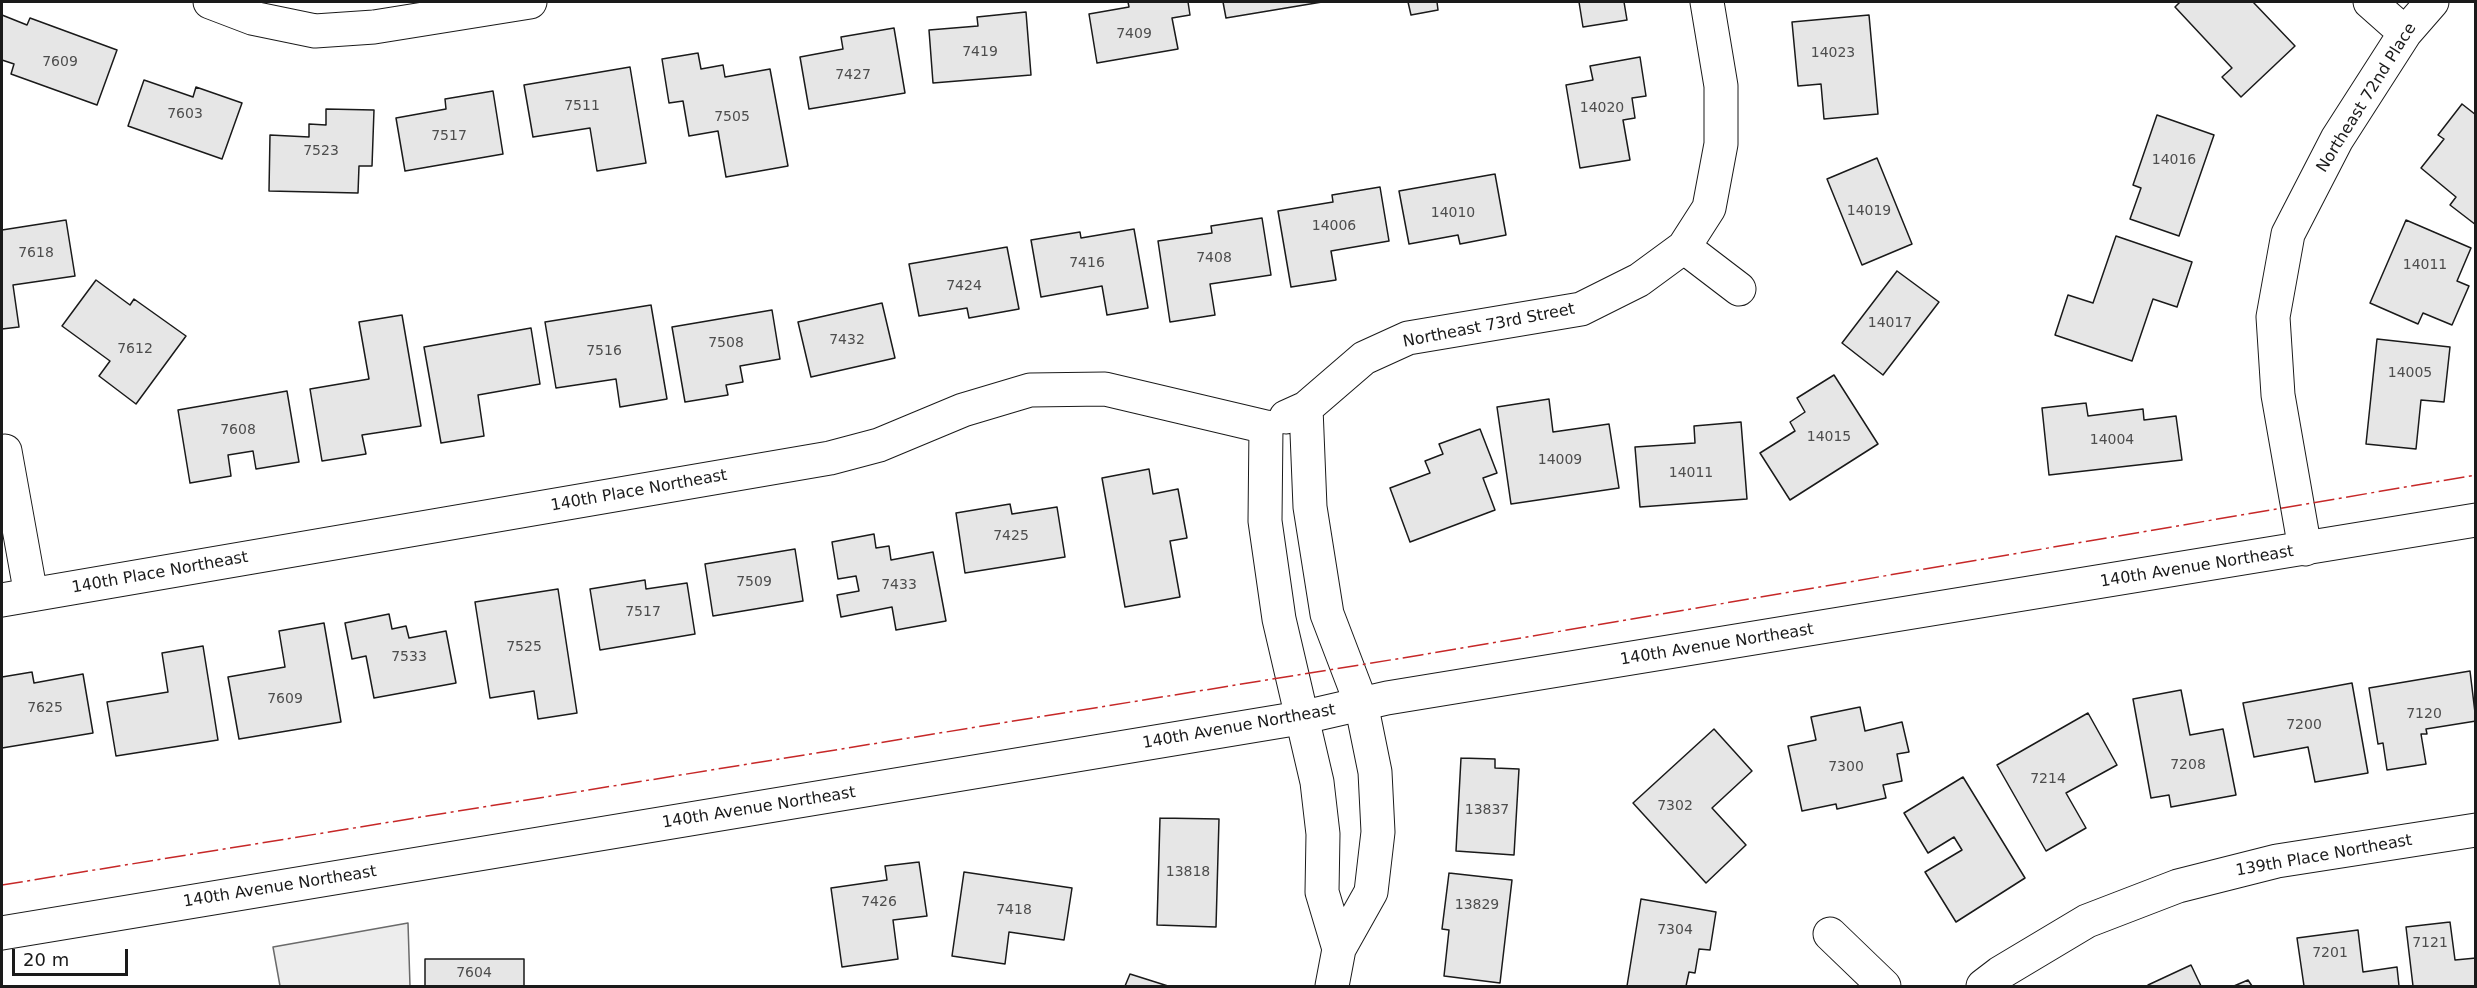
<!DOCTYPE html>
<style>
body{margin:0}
#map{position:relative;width:2477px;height:988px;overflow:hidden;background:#fff;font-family:"DejaVu Sans",sans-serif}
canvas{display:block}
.frame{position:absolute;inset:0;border:3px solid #1a1a1a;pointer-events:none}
.scale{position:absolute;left:12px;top:949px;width:116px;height:27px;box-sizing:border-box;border:3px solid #1a1a1a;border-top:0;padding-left:8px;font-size:18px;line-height:21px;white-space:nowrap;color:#1a1a1a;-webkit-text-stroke:4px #fff;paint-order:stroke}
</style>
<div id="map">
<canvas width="2477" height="988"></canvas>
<div class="frame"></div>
<div class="scale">20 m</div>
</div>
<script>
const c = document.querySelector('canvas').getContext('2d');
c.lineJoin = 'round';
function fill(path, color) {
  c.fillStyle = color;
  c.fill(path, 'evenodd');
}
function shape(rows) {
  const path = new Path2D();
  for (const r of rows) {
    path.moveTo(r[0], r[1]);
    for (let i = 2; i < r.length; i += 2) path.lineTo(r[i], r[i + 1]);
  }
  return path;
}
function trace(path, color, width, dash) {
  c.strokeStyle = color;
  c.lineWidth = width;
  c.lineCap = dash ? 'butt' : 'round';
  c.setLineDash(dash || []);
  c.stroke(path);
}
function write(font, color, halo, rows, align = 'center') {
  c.font = font + ' "DejaVu Sans",sans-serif';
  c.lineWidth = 4.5;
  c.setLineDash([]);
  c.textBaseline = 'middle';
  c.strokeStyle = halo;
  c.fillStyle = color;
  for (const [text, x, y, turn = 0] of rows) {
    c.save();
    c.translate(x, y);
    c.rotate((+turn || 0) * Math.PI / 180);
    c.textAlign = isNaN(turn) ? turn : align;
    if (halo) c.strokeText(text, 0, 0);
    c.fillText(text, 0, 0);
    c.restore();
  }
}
const parking = shape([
 [408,923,410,986,280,986,273,947,408,923]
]);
fill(parking, '#ededed');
trace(parking, '#6a6a6a', 1.5);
const building = shape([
 [1128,2,1188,2,1190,15,1172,18,1178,49,1097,63,1089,14,1129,7,1128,2],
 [1223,2,1322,2,1226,18,1223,2],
 [1408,2,1437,2,1438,10,1411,15,1408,2],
 [1579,2,1624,2,1627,20,1583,27,1579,2],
 [2180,2,2253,2,2295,46,2241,97,2222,77,2232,68,2175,7,2180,2],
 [1026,12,1031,75,933,83,929,30,978,26,977,17,1026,12],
 [2,15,27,25,30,18,117,50,97,105,11,74,14,64,2,60,2,15],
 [1869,15,1878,114,1824,119,1821,84,1798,86,1792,22,1869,15],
 [894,28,905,93,809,109,800,57,843,49,841,37,894,28],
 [698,53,701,69,723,65,725,77,770,69,788,166,726,177,718,131,689,136,683,101,669,103,662,59,698,53],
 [1640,57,1646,96,1632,98,1635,118,1623,120,1630,160,1580,168,1566,85,1593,80,1590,66,1640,57],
 [630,67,646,163,597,171,590,128,533,137,524,85,630,67],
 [144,80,193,97,196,87,242,103,222,159,128,126,144,80],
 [493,91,503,154,405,171,396,118,446,109,445,99,493,91],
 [2462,104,2476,115,2476,225,2450,205,2456,197,2421,168,2444,139,2438,135,2462,104],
 [326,109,374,110,372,166,359,166,358,193,269,191,270,135,309,137,309,124,326,125,326,109],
 [2157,115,2214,135,2179,236,2130,219,2141,188,2133,185,2157,115],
 [1877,158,1912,244,1862,265,1827,179,1877,158],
 [1495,174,1506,235,1460,244,1458,235,1409,244,1399,191,1495,174],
 [1380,187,1389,241,1331,251,1336,280,1291,287,1278,211,1333,202,1332,195,1380,187],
 [1262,218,1271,275,1210,284,1215,315,1170,322,1158,241,1212,233,1211,226,1262,218],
 [66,220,75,276,13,285,19,327,2,329,2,230,66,220],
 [2406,220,2471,248,2457,281,2469,286,2452,325,2423,313,2418,324,2370,303,2406,220],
 [1134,229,1148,308,1107,315,1102,286,1041,297,1031,240,1080,232,1081,238,1134,229],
 [2116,236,2192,262,2177,307,2153,299,2132,361,2055,335,2068,295,2093,303,2116,236],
 [1007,247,1019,309,969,318,967,308,919,316,909,264,1007,247],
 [1897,271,1939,302,1883,375,1842,343,1897,271],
 [96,280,130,305,134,299,186,336,136,404,99,376,110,361,62,326,96,280],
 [882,303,895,358,811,377,798,322,882,303],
 [651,305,667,399,620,407,616,379,556,388,545,322,651,305],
 [772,310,780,359,740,366,743,382,726,385,728,395,685,402,672,327,772,310],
 [402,315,421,426,362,435,366,454,322,461,310,389,369,379,359,322,402,315],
 [531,328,540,384,478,395,484,436,441,443,424,347,531,328],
 [2377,339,2450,347,2444,402,2421,400,2416,449,2366,444,2377,339],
 [1834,375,1878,444,1790,500,1760,453,1795,431,1790,422,1805,412,1797,398,1834,375],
 [287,391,299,462,256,469,253,451,228,455,231,476,190,483,178,410,287,391],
 [1549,399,1553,432,1609,424,1619,488,1511,504,1497,407,1549,399],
 [2086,403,2088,416,2143,409,2144,420,2176,416,2182,460,2049,475,2042,408,2086,403],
 [1741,422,1747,499,1640,507,1635,447,1695,443,1694,426,1741,422],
 [1480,429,1497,473,1483,478,1495,510,1410,542,1390,488,1430,473,1425,461,1443,454,1439,444,1480,429],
 [1149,469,1153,494,1178,489,1187,538,1170,541,1180,597,1125,607,1102,478,1149,469],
 [1010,504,1012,514,1057,507,1065,557,965,573,956,513,1010,504],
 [874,534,876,548,889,546,891,560,933,552,946,621,896,630,892,607,841,617,837,595,859,591,856,576,838,579,832,542,874,534],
 [795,549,803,601,713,616,705,564,795,549],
 [645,580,646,589,687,583,695,634,600,650,590,589,645,580],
 [558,589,577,713,538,719,534,691,490,698,475,602,558,589],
 [389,614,392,629,406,626,409,638,446,631,456,683,374,698,366,656,352,659,345,623,389,614],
 [324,623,341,722,239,739,228,677,285,667,279,631,324,623],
 [203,646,218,740,116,756,107,702,168,692,162,653,203,646],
 [2470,671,2476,721,2426,729,2427,734,2421,734,2426,764,2387,770,2383,743,2378,744,2369,688,2470,671],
 [32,672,34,683,83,674,93,733,2,748,2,677,32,672],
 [2352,683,2368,773,2315,782,2308,747,2254,757,2243,703,2352,683],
 [2181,690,2190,735,2223,729,2236,795,2171,807,2169,795,2151,798,2133,699,2181,690],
 [1860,707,1865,731,1902,722,1909,752,1897,754,1902,781,1883,785,1886,798,1837,809,1836,804,1802,811,1788,746,1816,740,1811,717,1860,707],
 [2088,713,2117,765,2066,793,2086,828,2046,851,1997,765,2088,713],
 [1714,729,1752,771,1712,808,1746,845,1706,883,1633,803,1714,729],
 [1461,758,1495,759,1495,768,1519,769,1514,855,1456,851,1461,758],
 [1963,777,2025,878,1956,922,1925,872,1962,850,1954,837,1928,853,1904,813,1963,777],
 [1160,818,1219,819,1216,927,1157,925,1160,818],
 [919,862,927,916,893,920,898,959,842,967,831,888,887,880,885,866,919,862],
 [964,872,1072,888,1064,940,1009,932,1005,964,952,956,964,872],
 [1449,873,1512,880,1500,983,1444,976,1449,930,1442,929,1449,873],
 [1641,899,1716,912,1710,950,1699,949,1695,973,1689,972,1686,986,1627,986,1641,899],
 [2450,922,2455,960,2476,958,2476,986,2413,986,2406,927,2450,922],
 [2358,930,2363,972,2397,967,2399,986,2304,986,2297,938,2358,930],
 [425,959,524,959,524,986,425,986,425,959],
 [2191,965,2201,986,2149,986,2148,985,2191,965],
 [1130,974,1168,986,1125,986,1130,974],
 [2248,980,2252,986,2234,986,2248,980]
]);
fill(building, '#e6e6e6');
trace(building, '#1a1a1a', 1.5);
const minor = shape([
 [210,2,252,18,315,31,374,27,530,2],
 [2370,2,2405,33],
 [1684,247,1739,289],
 [1286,417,1306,408,1364,358,1408,338,1581,309,1639,280,1684,247,1709,208,1721,144,1721,86,1707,2],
 [1266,427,1265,521,1279,619,1317,782,1323,834,1322,892,1339,949,1371,892,1378,832,1375,772,1361,703,1327,614,1310,507,1306,408],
 [5,451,31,595],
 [2305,549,2278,395,2273,317,2288,234,2337,139,2405,33,2432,2],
 [2,600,830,458,879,445,963,410,1030,390,1105,389,1266,427],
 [1830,934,1884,986],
 [1332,986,1339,949],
 [1983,986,2000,973,2087,921,2178,886,2277,861,2476,830]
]);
const major = shape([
 [2,933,1300,718,1387,698,2476,520]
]);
trace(minor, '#1a1a1a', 35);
trace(major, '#1a1a1a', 35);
trace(minor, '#fff', 33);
trace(major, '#fff', 33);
trace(shape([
 [2,885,1421,655,2476,475]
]), '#c62828', 1.5, [21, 4.5, 3, 4.5]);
write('14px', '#4d4d4d', null, [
 ["7409",1134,34],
 ["7419",980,52],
 ["14023",1833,53],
 ["7609",60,62],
 ["7427",853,75],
 ["7511",582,106],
 ["14020",1602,108],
 ["7603",185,114],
 ["7505",732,117],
 ["7517",449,136],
 ["7523",321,151],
 ["14016",2174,160],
 ["14019",1869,211],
 ["14010",1453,213],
 ["14006",1334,226],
 ["7618",36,253],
 ["7408",1214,258],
 ["7416",1087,263],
 ["14011",2425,265],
 ["7424",964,286],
 ["14017",1890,323],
 ["7432",847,340],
 ["7508",726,343],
 ["7612",135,349],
 ["7516",604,351],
 ["14005",2410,373],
 ["7608",238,430],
 ["14015",1829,437],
 ["14004",2112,440],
 ["14009",1560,460],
 ["14011",1691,473],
 ["7425",1011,536],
 ["7509",754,582],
 ["7433",899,585],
 ["7517",643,612],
 ["7525",524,647],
 ["7533",409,657],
 ["7609",285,699],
 ["7625",45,708],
 ["7120",2424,714],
 ["7200",2304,725],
 ["7208",2188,765],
 ["7300",1846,767],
 ["7214",2048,779],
 ["7302",1675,806],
 ["13837",1487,810],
 ["13818",1188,872],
 ["7426",879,902],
 ["13829",1477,905],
 ["7418",1014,910],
 ["7304",1675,930],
 ["7121",2430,943],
 ["7201",2330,953],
 ["7604",474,973]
]);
write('16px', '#1a1a1a', '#fff', [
 ["Northeast 72nd Place",2367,98,-58],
 ["Northeast 73rd Street",1489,326,-11],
 ["140th Place Northeast",639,491,-10],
 ["140th Avenue Northeast",2197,567,-9],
 ["140th Place Northeast",160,573,-10],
 ["140th Avenue Northeast",1717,645,-9],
 ["140th Avenue Northeast",1239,727,-10],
 ["140th Avenue Northeast",759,808,-9],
 ["139th Place Northeast",2324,856,-10],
 ["140th Avenue Northeast",280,887,-9]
]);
</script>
